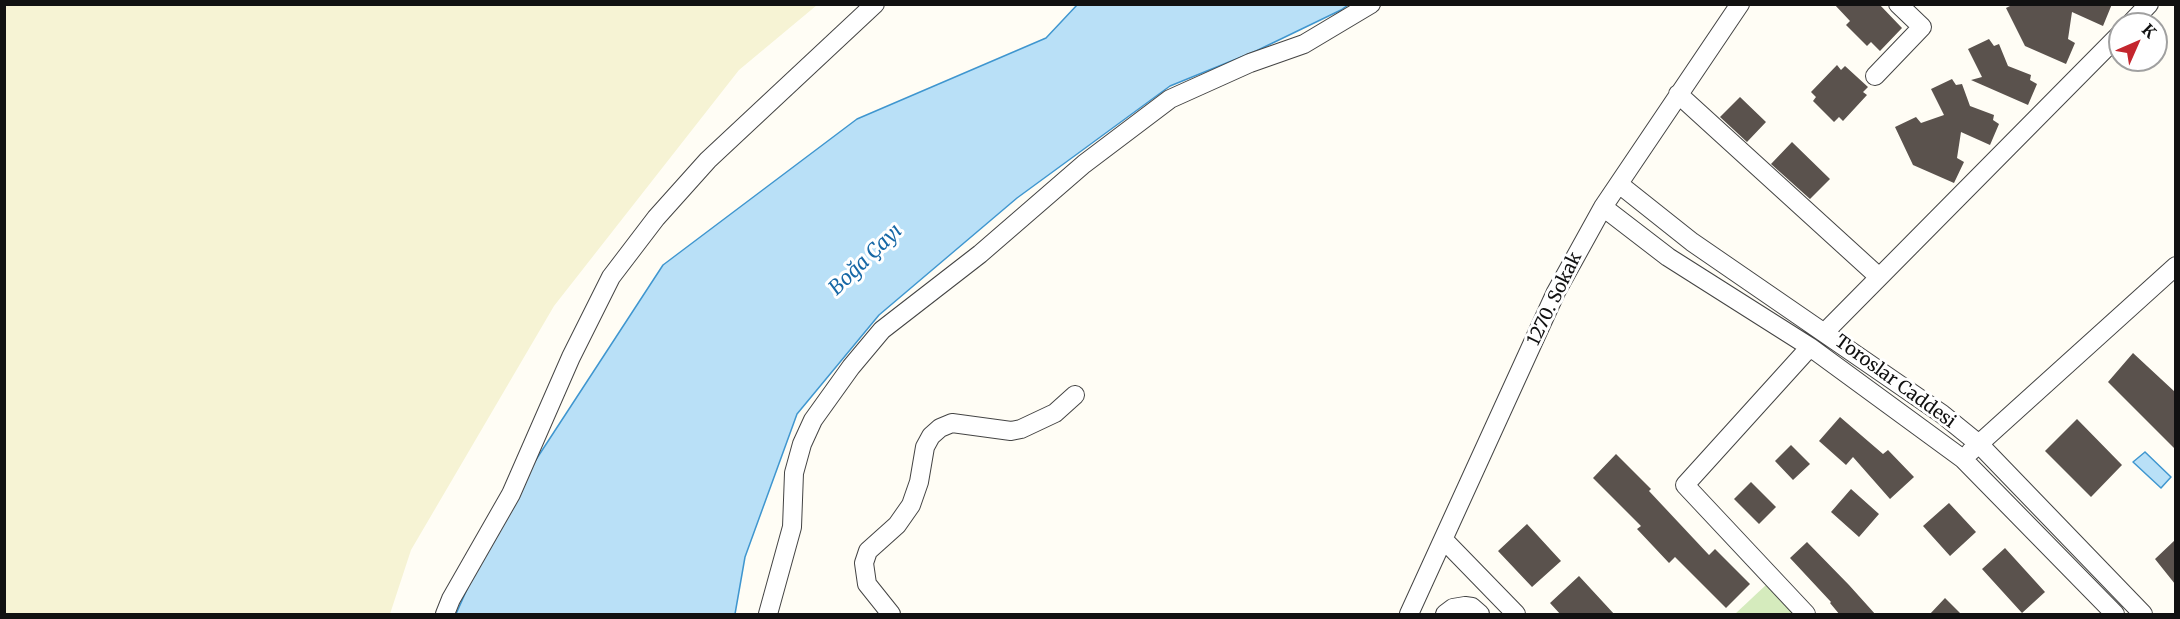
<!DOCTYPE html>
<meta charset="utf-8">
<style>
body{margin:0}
#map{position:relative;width:2180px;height:619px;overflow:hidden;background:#fffdf5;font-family:Merriweather,serif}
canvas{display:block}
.frame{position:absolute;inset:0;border:6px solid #111;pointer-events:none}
.north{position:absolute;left:2108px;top:12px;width:60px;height:60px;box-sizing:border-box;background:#fff;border:2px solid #a0a0a0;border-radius:50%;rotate:45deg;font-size:16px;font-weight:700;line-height:24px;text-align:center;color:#111}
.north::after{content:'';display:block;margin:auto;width:21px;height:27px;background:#c4262e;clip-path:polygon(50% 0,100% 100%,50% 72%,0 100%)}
</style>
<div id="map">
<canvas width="2180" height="619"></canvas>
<div class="frame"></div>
<div class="north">K</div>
</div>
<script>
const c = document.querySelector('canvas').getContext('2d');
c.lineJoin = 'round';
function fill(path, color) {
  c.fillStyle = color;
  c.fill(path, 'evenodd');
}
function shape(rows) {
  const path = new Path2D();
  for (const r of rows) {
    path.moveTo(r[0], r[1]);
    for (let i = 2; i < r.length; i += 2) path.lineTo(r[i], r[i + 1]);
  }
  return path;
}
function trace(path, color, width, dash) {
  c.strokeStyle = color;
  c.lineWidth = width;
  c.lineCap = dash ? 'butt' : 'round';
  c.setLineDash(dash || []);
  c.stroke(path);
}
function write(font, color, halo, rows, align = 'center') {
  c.font = font + ' Merriweather,serif';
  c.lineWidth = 6;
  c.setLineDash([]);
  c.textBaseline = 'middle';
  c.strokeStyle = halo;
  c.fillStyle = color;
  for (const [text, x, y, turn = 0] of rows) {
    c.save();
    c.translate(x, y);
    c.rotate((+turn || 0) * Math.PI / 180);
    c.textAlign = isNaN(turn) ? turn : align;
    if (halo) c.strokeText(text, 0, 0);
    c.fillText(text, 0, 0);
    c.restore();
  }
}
fill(shape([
 [4,5,5,4,817,5,739,70,554,306,411,550,390,614,5,614]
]), '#f6f3d4');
fill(shape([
 [1767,584,1796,614,1735,614]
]), '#d5ebbd');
const water = shape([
 [1077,5,1348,5,1341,10,1256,51,1170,86,1017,198,879,315,797,414,745,557,735,614,456,614,484,551,524,478,663,265,857,119,1046,38,1077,5],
 [2145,452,2171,477,2161,488,2133,462,2145,452]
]);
fill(water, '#b9e0f7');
trace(water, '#3f96cf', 1.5);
fill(shape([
 [1834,4,1879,4,1902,28,1880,51,1871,42,1867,46,1846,25,1850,21],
 [2014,4,2112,4,2103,26,2072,12,2068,39,2075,43,2066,64,2025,46,2006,8],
 [1989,39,1994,46,1999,44,2008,66,2031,75,2030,80,2037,84,2028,105,1971,80,1982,77,1968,49],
 [1837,65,1841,70,1845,66,1868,87,1863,92,1867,95,1843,121,1839,117,1834,122,1813,101,1816,97,1811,92],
 [1952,79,1956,85,1962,84,1970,106,1994,115,1993,120,1999,124,1990,145,1961,132,1957,158,1964,162,1954,183,1913,165,1895,127,1916,117,1921,123,1944,115,1931,89],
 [1740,97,1766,122,1747,142,1720,117],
 [1792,142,1830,179,1810,199,1771,164],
 [2133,353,2175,392,2175,449,2108,382],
 [1840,417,1883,454,1888,450,1914,477,1890,499,1853,457,1846,465,1819,441],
 [2077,419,2122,465,2091,497,2045,451],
 [1791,445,1810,464,1793,480,1775,461],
 [1616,454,1651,489,1649,491,1709,555,1715,549,1750,584,1726,608,1675,557,1669,563,1637,529,1641,526,1593,478],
 [1751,482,1776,507,1759,524,1734,499],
 [1851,489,1879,514,1859,537,1831,512],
 [1949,503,1976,532,1950,556,1923,526],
 [1527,524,1561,561,1532,587,1498,551],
 [2175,540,2175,584,2155,559],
 [1807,542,1849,585,1876,615,1840,615,1830,603,1831,602,1790,558],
 [2005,548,2045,592,2022,613,1982,569],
 [1579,576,1615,615,1561,615,1550,603],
 [1945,598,1962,615,1929,615]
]), '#5a524d');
const minor = shape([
 [2130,24,2149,4],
 [1875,76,1922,27,1898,4],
 [1678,94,1879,277],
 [1619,184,1692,242,1942,414,1979,444,2143,614],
 [1603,207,1668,257,1810,347,1963,459,2115,614],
 [1825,332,2120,34],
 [1970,452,2176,266],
 [1444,540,1516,614],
 [445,614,451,599,511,494,571,357,611,277,656,218,708,160,875,4],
 [768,614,792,527,794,473,802,444,813,420,851,367,882,330,980,254,1084,164,1170,99,1250,63,1304,44,1371,4],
 [891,614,867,584,864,563,868,551,897,525,911,505,919,482,925,447,931,436,940,428,952,423,1011,431,1021,429,1055,413,1075,395],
 [1409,614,1556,292,1603,207,1740,4],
 [1445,614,1453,608,1465,606,1472,607,1480,614],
 [1806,614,1685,485,1810,347]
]);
trace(minor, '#444', 20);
trace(minor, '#fff', 18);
write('18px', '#111', '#fff', [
 ["1270. Sokak",1555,299,-64],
 ["Toroslar Caddesi",1895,382,36]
]);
write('italic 20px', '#1768a6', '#fff', [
 ["Boğa Çayı",866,260,-44]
]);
</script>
